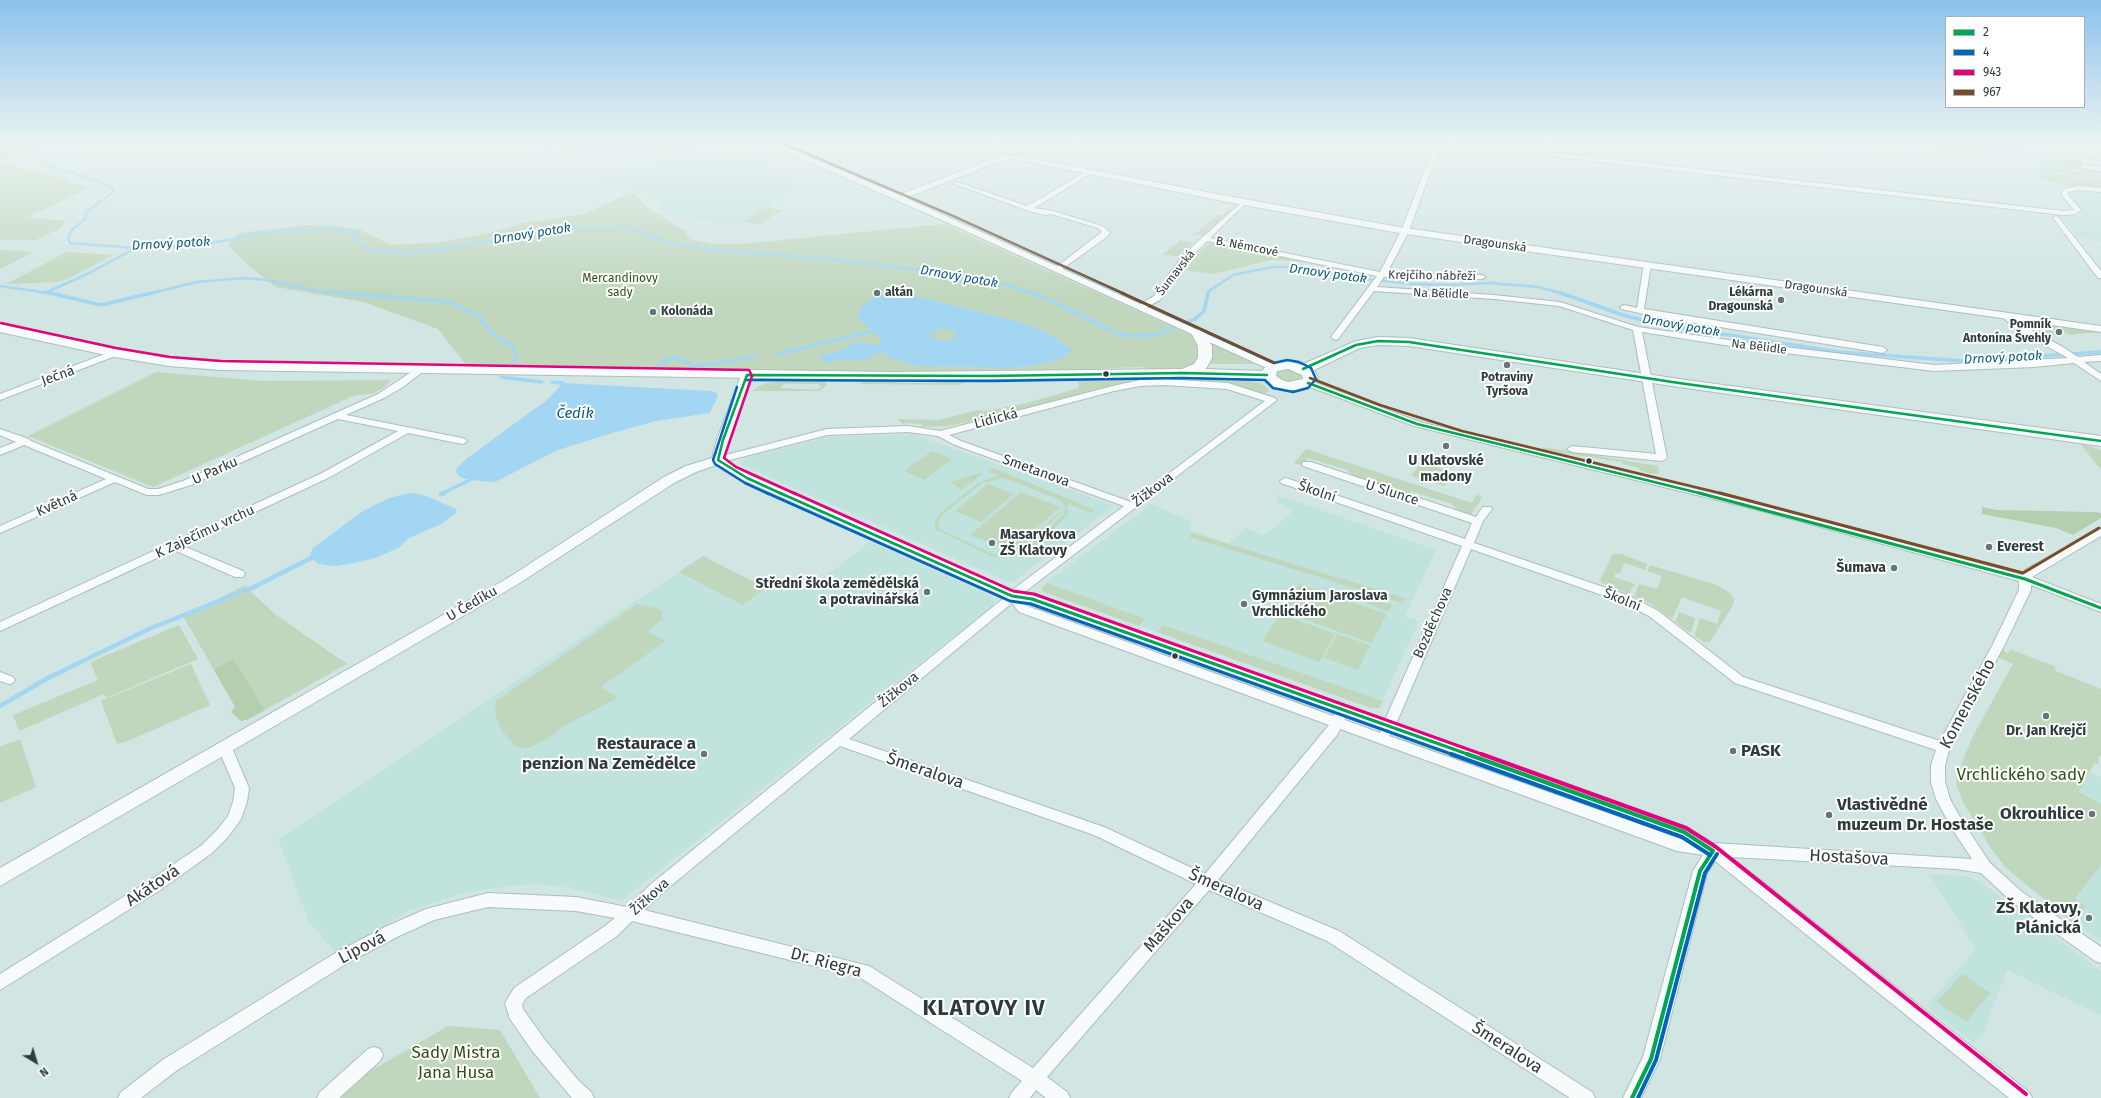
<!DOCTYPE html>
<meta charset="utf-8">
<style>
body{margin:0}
#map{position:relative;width:2101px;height:1098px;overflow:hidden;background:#d1e5e2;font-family:"Fira Sans",sans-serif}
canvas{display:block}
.legend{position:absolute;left:1945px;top:16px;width:140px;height:92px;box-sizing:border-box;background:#fff;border:1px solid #abb1b0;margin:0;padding:5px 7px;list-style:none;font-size:12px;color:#2d3b39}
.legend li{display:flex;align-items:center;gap:8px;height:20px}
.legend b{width:20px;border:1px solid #abb1b0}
.north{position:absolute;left:16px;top:1042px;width:40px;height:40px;-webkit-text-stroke:3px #fff;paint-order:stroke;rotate:142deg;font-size:11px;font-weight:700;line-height:16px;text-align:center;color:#2d3b39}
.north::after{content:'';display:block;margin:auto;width:14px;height:18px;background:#2d3b39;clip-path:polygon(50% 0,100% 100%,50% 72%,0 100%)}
</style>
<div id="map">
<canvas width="2101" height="1098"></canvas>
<ul class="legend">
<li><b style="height:5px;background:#00a651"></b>2</li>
<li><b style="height:5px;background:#0065bd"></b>4</li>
<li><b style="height:5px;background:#e5007d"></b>943</li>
<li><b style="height:5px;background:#7a4b2a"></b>967</li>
</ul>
<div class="north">N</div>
</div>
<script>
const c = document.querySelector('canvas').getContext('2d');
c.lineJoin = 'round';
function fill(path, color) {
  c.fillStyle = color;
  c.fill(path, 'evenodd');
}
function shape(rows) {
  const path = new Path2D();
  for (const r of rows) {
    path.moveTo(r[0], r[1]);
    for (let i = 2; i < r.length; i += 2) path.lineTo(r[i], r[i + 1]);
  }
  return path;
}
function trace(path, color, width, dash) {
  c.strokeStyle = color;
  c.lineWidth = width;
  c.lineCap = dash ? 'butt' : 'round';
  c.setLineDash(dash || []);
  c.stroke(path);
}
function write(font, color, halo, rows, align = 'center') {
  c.font = font + ' "Fira Sans",sans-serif';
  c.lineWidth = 4;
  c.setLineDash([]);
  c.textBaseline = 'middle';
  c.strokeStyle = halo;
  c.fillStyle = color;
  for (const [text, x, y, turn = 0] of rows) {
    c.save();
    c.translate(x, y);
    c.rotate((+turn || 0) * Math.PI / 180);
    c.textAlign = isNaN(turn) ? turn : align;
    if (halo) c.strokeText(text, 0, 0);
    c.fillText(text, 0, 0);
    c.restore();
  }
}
fill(shape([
 [416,142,447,142,512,151,563,155,638,157,1007,142,1086,142,635,161,574,160,523,156],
 [468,142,757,142,761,144,665,154,539,150],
 [1442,142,1536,142,1895,156,1997,165,2101,178,2101,180,2046,173,1899,160],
 [1900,142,1988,142,2015,147,2019,152,2043,156,2070,169,1947,153,1919,148],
 [767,158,775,160,759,169,800,187,740,224,701,220,662,212,664,210,658,208,661,203,645,192,640,194,597,179,639,163],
 [2086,190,2101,191,2101,242,2076,236,2062,215,2077,216,2083,213,2070,196,2074,192],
 [913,434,1115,506,1011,583,742,465,744,458,827,437],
 [1275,494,1436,550,1405,616,1419,621,1379,708,1371,708,1044,592,1041,590,1042,586,1151,504,1192,522,1190,530,1228,543,1246,528,1264,536,1293,511,1275,501,1279,499],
 [870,542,979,590,992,597,994,602,992,606,621,901,572,888,533,884,473,891,410,910,336,953,309,922,278,839,301,825,703,556,774,592,817,583],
 [2089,772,2101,777,2101,804,2078,792],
 [2101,865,2101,940,2073,923,2086,906,2075,900],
 [1929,874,1967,876,1980,882,2101,971,2101,1015,2007,970,1982,1036,1974,1043,1926,1006,1976,949]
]), '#c1e3de');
fill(shape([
 [0,142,56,142,5,161,0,161],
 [1988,142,2009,144,2009,142,2045,144,2046,151,2042,150,2041,148,2019,145,2021,152,2066,159,2064,152,2069,151,2071,155,2092,158,2094,160,2080,158,2083,169,2099,170,2101,174,2070,169,2043,156,2019,152,2015,147],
 [0,163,68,179,70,182,88,188,28,217,66,221,59,229,36,240,0,240],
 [2043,167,2101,175,2101,178,2045,171],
 [2046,173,2101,180,2101,188,2065,185,2039,179,2039,175],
 [632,192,648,208,685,231,690,239,712,244,741,244,944,224,1193,336,1198,340,1200,361,1191,369,1159,370,1140,367,983,373,466,365,438,329,364,302,276,287,250,267,228,245,239,233,308,225,339,226,361,230,391,245,440,242,485,234,524,223,585,214],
 [767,207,782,210,759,225,743,222],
 [1229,209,1231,210,1203,236,1188,233,1196,233,1216,216,1224,214],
 [1180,240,1193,243,1178,256,1162,255],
 [1211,243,1216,243,1311,262,1271,260,1213,274,1185,270,1194,257,1208,244],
 [0,250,33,252,0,269],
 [67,252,113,255,68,279,57,282,6,284],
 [2033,322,2101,332,2070,335,2059,329,2050,330,2059,335,2046,336,2025,324],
 [1208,342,1211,342,1254,364,1208,364],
 [1287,369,1292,369,1304,376,1303,381,1291,383,1276,378,1276,372],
 [156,372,264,381,391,380,385,387,374,393,353,396,153,487,28,436],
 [1183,378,1248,380,1263,384,1269,390,1265,394,1229,384,1211,381,1144,381,1108,386,1002,415,948,426,921,427,922,424,904,423,904,425,898,419,938,420,978,410,986,411,1027,403,1079,388,1078,380],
 [823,380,827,385,819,391,752,391,763,384,774,382],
 [787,384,818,384,822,387,816,390,781,388,782,385],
 [866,380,909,383,967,382,957,385,860,384],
 [2080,443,2101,450,2101,469,2096,464],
 [1543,447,1658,466,1659,474,1648,473,1639,470,1639,468,1622,464,1622,462,1543,450],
 [1306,449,1472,503,1477,494,1482,498,1471,515,1459,513,1452,504,1410,491,1411,497,1353,477,1348,470,1308,458,1303,465,1314,470,1294,463],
 [932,451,952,459,924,480,904,471],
 [1422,462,1452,472,1454,474,1444,486,1411,476],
 [993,468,1064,497,1095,510,1092,513,1068,504,1068,515,1028,552,1012,558,993,557,937,530,934,524,938,515,979,482,999,476,988,471],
 [1004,478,1060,500,1065,506,1064,514,1025,550,1011,556,995,555,940,529,938,524,941,516,982,483],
 [980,473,983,474,961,490,950,482],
 [988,484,1014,494,981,522,955,511],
 [1021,492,1060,507,1011,551,970,535],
 [1061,511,1063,511,1022,551,1016,548,1026,539,1028,540],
 [1192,533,1235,546,1405,598,1402,603,1189,537],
 [1613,554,1621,554,1647,564,1645,570,1625,563,1619,574,1616,573,1614,577,1635,584,1629,594,1602,583,1600,580],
 [703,556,738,574,766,588,742,605,679,572],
 [1650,565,1710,583,1721,587,1731,594,1734,600,1733,605,1710,642,1704,642,1695,636,1695,633,1700,618,1717,624,1721,611,1682,597,1672,619,1651,604,1634,596,1639,584,1657,589,1662,576,1647,571],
 [1047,583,1145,619,1139,626,1044,592,1041,589],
 [1299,584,1387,614,1371,643,1282,611],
 [246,585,250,591,276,615,347,664,265,710,233,660,214,670,183,616],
 [1358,597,1392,605,1392,607,1388,612,1359,600],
 [637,604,659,609,662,612,663,619,647,631,666,641,601,687,617,698,566,725,548,739,529,748,517,747,501,730,495,713,496,701],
 [1037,606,1040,606,1139,642,1136,645,1036,609],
 [1679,612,1695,618,1692,630,1689,632,1675,622],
 [1280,614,1335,634,1319,662,1262,641],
 [179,625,198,659,106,698,104,694,19,731,13,715,98,680,90,662],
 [1163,625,1383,701,1379,708,1371,708,1157,632],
 [1337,634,1370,645,1358,670,1324,658],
 [1998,646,2008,654,2010,649,2056,667,2054,670,2101,689,2101,756,2099,756,2098,765,2094,763,2079,792,2101,804,2101,865,2075,899,2086,906,2073,923,2006,868,1990,847,1963,802,1956,783,1964,757,1973,736,2013,664,1993,655],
 [1162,650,1319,706,1320,709,1317,710,1161,654,1160,651],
 [191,664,210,705,130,740,117,744,101,701],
 [1404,737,1679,835,1681,839,1677,839,1405,742,1403,740],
 [20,739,36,787,0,803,0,747],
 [1962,974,1990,993,1966,1022,1937,1002],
 [448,1026,500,1030,540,1098,324,1098]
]), '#c0d7be');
fill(shape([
 [1982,507,1996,510,2092,512,2101,513,2101,518,2073,535,2056,528,1982,514],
 [233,659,265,710,249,719,241,721,231,712,235,707,214,670]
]), '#b3cfae');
fill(shape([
 [895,291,1020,322,1049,334,1072,350,1065,357,1051,362,1014,368,916,366,891,358,881,352,865,360,834,360,828,363,821,360,819,358,823,355,847,348,852,343,858,342,877,345,881,343,879,337,860,320,858,314,863,305,870,300,882,293],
 [940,329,955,331,957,337,946,341,933,339,930,334],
 [563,383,710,391,716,392,718,396,710,413,656,421,612,433,558,450,495,482,470,480,462,478,457,474,456,469,466,459,547,400],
 [410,493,419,494,431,498,456,509,457,512,441,524,409,538,398,548,375,558,354,563,335,566,319,564,311,558,310,554,313,548,363,511,389,498]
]), '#a2d6f2');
trace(shape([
 [88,142,53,150,40,156,38,161,101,182,112,188,114,192,86,212,86,218,72,230,68,238,70,243,136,248,199,245,280,231,333,229,347,231,356,235,360,244,373,251,407,253,451,248,564,227,615,227,638,231,669,243,698,248,858,262,986,279,1036,294],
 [0,286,55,294],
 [47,292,85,275,134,249],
 [148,294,197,282,244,278,267,280,316,291,355,294],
 [1207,294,1209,291,1233,275,1272,267,1299,267,1366,279,1412,284,1450,285,1490,283,1538,287,1565,294]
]), '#a2d6f2', 2.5);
trace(shape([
 [50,293,101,305,152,293],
 [343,293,448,302,479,316,491,333,512,346,517,357,511,365],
 [1033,293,1065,307,1118,334,1133,336,1155,335,1195,319,1204,311,1208,293],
 [1561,293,1623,315,1658,324,1839,352,1963,361,2101,352],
 [777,354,877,330],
 [659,366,664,361,672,358,683,359,692,365,708,365,754,357],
 [501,377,542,382],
 [552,382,563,383],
 [441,494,470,480]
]), '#a2d6f2', 3.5);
trace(shape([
 [441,494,444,493],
 [0,706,46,679,149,629,254,587,311,558]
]), '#a2d6f2', 4.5);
const minor = shape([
 [2054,142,2060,142,2062,147,2101,152,2101,156,2057,150,2054,142],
 [1473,144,1527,147,1548,152,2063,211,2074,210,2061,194,2064,189,2078,186,2101,188,2101,192,2078,190,2069,192,2067,194,2081,210,2075,214,2063,215,1548,156,1527,151,1473,148,1448,149,1437,154,1409,231,1387,273,1482,275,1486,277,1482,279,1384,277,1377,287,1494,295,1560,302,1638,327,1743,342,1934,365,2068,358,2014,328,2002,316,2006,314,2020,324,2063,347,2078,357,2101,355,2101,361,2084,362,2101,374,2101,381,2074,363,2034,367,1934,371,1743,348,1642,332,1667,458,1662,461,1572,452,1567,449,1572,446,1656,454,1633,330,1559,306,1494,299,1374,291,1338,339,1335,340,1331,337,1377,276,1207,241,1189,259,1160,300,1143,309,1136,307,1154,296,1183,255,1244,200,1246,201,1246,203,1210,238,1380,272,1401,231,1432,152,1447,145,1473,144],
 [2084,165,2101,167,2101,171,2082,168,2081,167,2084,165],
 [1088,171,1093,172,1034,208,1053,211,1102,226,1110,232,1108,236,1058,272,1054,270,1055,268,1102,232,1098,228,1051,214,1045,215,1026,210,952,183,957,182,1027,206,1088,171],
 [2056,216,2058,217,2101,271,2101,278,2098,278,2054,219,2053,218,2056,216],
 [1644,263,1651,265,1644,309,1883,347,1887,350,1883,353,1663,318,1621,309,1620,307,1624,305,1637,308,1644,263],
 [115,350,119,353,118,355,0,400,0,394,115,350],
 [422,365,426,368,425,370,403,387,384,398,346,415,462,438,465,439,467,441,465,443,462,444,408,433,330,477,183,546,243,571,245,574,243,577,235,577,174,550,0,631,0,622,322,473,398,431,338,419,191,485,159,495,147,495,115,482,0,533,0,526,106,479,24,445,0,455,0,448,16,442,0,435,0,429,29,439,31,441,148,489,158,489,183,481,378,394,422,365],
 [1164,379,1228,383,1275,398,1277,400,1022,594,1036,596,1385,720,1462,546,1281,483,1280,481,1285,478,1289,479,1465,539,1472,523,1303,466,1302,464,1303,462,1311,462,1476,517,1483,507,1491,507,1492,509,1483,521,1474,543,1627,595,1657,610,1743,677,1940,741,1992,646,2019,590,2019,581,1758,510,1414,426,1305,385,1305,381,1311,381,1420,422,1765,506,2022,575,2025,570,2101,529,2101,536,2032,577,2101,604,2101,612,2031,585,2031,590,2004,646,1950,747,1945,765,1945,782,1950,799,1961,819,1990,863,2022,892,2101,947,2101,963,2095,961,2012,902,1981,873,1956,869,1731,857,2029,1092,2032,1098,2009,1098,1715,861,1707,873,1660,1059,1641,1098,1623,1098,1643,1057,1693,871,1703,855,1677,851,1340,729,1337,735,1218,880,1339,931,1592,1092,1595,1098,1570,1098,1327,941,1209,890,1047,1077,1067,1092,1070,1098,1046,1098,1036,1090,1030,1098,1009,1098,1012,1092,1022,1081,859,977,632,921,617,936,526,998,522,1004,523,1009,545,1040,578,1080,591,1092,594,1098,572,1098,533,1052,510,1019,505,1003,514,988,605,926,615,918,576,911,488,907,434,920,397,937,349,962,176,1071,141,1098,118,1098,121,1092,164,1059,337,952,385,927,426,909,488,893,576,897,627,907,651,884,1005,597,743,480,714,462,713,460,714,458,827,429,908,426,940,431,1113,386,1140,380,1164,379],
 [1164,385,1227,389,1265,401,1131,502,961,441,949,435,1114,391,1140,386,1164,385],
 [908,432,938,436,955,445,1124,506,1011,591,751,476,726,461,827,435,908,432],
 [1471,549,1619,601,1649,616,1735,683,1936,750,1931,765,1931,782,1936,799,1951,827,1972,859,1713,843,1689,828,1396,724,1471,549],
 [1023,601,1030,603,1336,713,1333,716,1027,606,1023,601],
 [1012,603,1019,612,1329,725,1205,874,1104,827,849,739,1012,603],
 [1346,716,1381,729,1380,733,1345,720,1346,716],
 [1392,733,1679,836,1687,841,1389,736,1392,733],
 [840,746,1094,835,1196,884,1033,1068,869,966,644,910,661,894,840,746],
 [0,672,13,677,15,680,13,683,9,684,0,681,0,672],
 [225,743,230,744,232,748,249,788,247,802,241,819,228,837,212,853,162,889,0,990,0,974,152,879,202,845,218,829,228,816,233,802,235,788,218,748,220,744,225,743],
 [374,1047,380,1049,383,1055,380,1061,339,1098,317,1098,320,1092,368,1049,374,1047]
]);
const tertiary = shape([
 [764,142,774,142,899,195,999,156,1014,155,1238,198,1405,228,2101,326,2101,332,1405,234,1238,204,1014,159,1003,160,906,198,1277,366,1279,368,1277,370,1273,371,946,222,764,142],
 [747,372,753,375,722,463,696,472,674,483,518,584,0,886,0,868,508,578,664,477,686,466,712,458,717,440,741,375,747,372]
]);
const primary = shape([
 [0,324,115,349,169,358,221,362,893,372,1182,369,1194,364,1198,358,1198,346,1191,333,1198,329,1203,330,1212,346,1212,358,1206,369,1262,371,1267,365,1289,361,1301,365,1356,341,1378,337,1409,338,1679,379,2101,436,2101,446,1679,387,1409,346,1378,345,1360,348,1314,370,1318,377,1314,385,1299,390,1288,390,1272,387,1263,379,1183,377,893,380,221,370,169,366,115,357,0,332,0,324],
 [1288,369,1302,375,1303,379,1288,382,1282,380,1276,376,1277,371,1288,369]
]);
trace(minor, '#aebebc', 2);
trace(tertiary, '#aebebc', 2);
trace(primary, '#aebebc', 2);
fill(minor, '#f8fbfb');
fill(tertiary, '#f8fbfb');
fill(primary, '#f8fbfb');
trace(shape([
 [1303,369,1356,345,1378,341,1409,342,1679,383,2101,441],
 [1308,383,1417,424,1703,494],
 [782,494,747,478,718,460,723,440,747,375,989,376,1183,373,1267,375]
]), '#00a651', 2.5);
trace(shape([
 [780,493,1012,596,1032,599,1470,755],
 [1699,493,2025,579,2101,608]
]), '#00a651', 3);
trace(shape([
 [1467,754,1684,832,1713,851],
 [1632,1098,1651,1059,1700,871,1713,851]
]), '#00a651', 4);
trace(shape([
 [780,142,951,215,1124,294]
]), '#0065bd', 2);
trace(shape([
 [747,380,989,381,1183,378,1265,380,1273,388,1293,392,1308,388,1316,379,1311,368,1299,362,1287,360,1274,363,1122,293],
 [737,387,713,460,715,464,745,483,769,494]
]), '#0065bd', 2.5);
trace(shape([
 [767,493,1010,601,1031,604,1454,755]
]), '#0065bd', 3);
trace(shape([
 [1451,754,1682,837,1710,855],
 [1638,1098,1656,1060,1705,873,1717,854]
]), '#0065bd', 4);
trace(shape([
 [1,323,116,348,170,357,221,361,749,370,752,376,724,458,736,467,796,494]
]), '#e5007d', 2.5);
trace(shape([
 [794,493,1013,591,1034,594,1484,755]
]), '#e5007d', 3);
trace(shape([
 [1481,754,1686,828,1716,847,2026,1094]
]), '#e5007d', 4);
trace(shape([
 [780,142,951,215,1125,294]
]), '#7a4b2a', 2);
trace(shape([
 [1122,293,1275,363],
 [1310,378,1380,405,1462,431,1724,494]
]), '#7a4b2a', 2.5);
trace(shape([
 [1720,493,2023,573,2099,528]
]), '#7a4b2a', 3);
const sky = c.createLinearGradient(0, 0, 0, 295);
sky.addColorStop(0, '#8cc2ec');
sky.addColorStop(0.48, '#eaf3f2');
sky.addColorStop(1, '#eaf3f200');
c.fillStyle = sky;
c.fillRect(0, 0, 2101, 295);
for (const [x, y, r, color] of [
 [877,293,4,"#667674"],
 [1781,300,4,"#667674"],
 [653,312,4,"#667674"],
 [2059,332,4,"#667674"],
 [1507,365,4,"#667674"],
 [1106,374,3.5,"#2d3b39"],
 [1446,446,4,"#667674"],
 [1589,461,3.5,"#2d3b39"],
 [992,543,4,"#667674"],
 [1989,547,4,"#667674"],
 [1894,568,4,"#667674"],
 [927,592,4,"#667674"],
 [1244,604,4,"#667674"],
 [1175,656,3.5,"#2d3b39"],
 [2046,716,4,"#667674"],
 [1733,751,4,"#667674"],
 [704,754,4,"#667674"],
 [2092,814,4,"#667674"],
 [1829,815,4,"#667674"],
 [2089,918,4,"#667674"]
]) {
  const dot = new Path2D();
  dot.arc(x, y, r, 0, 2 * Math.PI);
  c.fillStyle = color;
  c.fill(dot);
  trace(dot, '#fff', 1.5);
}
write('12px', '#2d3b39', '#fff', [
 ["Dragounská",1495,244,8],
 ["B. Němcové",1247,247,11],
 ["Šumavská",1176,273,-52],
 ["Krejčího nábřeží",1432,276,1],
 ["Dragounská",1816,289,8],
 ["Na Bělidle",1441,294,2],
 ["Na Bělidle",1759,347,7]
]);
write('12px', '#315014', '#fff', [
 ["Mercandinovy",620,279],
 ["sady",620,293]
]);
write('bold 12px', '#2d3b39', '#fff', [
 ["altán",885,293],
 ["Lékárna",1773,293,"right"],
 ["Dragounská",1773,307,"right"],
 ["Kolonáda",661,312],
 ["Pomník",2051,325,"right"],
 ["Antonína Švehly",2051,339,"right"],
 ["Potraviny",1507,378,"center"],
 ["Tyršova",1507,392,"center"]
], 'left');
write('italic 13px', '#085b82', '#fff', [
 ["Drnový potok",532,234,-9],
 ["Drnový potok",171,244,-3],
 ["Drnový potok",1328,274,8],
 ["Drnový potok",959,277,10],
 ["Drnový potok",1681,326,10],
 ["Drnový potok",2003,358,-3]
]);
write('14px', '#2d3b39', '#fff', [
 ["Ječná",58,376,-20],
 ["Lidická",996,419,-15],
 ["U Parku",215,471,-24],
 ["Smetanova",1036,471,20],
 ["Žižkova",1153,490,-37],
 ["Školní",1317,492,19],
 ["U Slunce",1392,493,18],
 ["Květná",57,504,-24],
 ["K Zaječímu vrchu",205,532,-25],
 ["Školní",1622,600,22],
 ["U Čedíku",472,604,-30],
 ["Bozděchova",1433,623,-66],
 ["Žižkova",899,690,-39],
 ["Žižkova",650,897,-42]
]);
write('bold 14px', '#2d3b39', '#fff', [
 ["U Klatovské",1446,461,"center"],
 ["madony",1446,477,"center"],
 ["Masarykova",1000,535],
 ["ZŠ Klatovy",1000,551],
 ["Everest",1997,547],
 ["Šumava",1886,568,"right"],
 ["Střední škola zemědělská",919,584,"right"],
 ["a potravinářská",919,600,"right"],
 ["Gymnázium Jaroslava",1252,596],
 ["Vrchlického",1252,612],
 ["Dr. Jan Krejčí",2046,731,"center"]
], 'left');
write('italic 15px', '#085b82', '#fff', [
 ["Čedík",575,414]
]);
write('17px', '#2d3b39', '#fff', [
 ["Komenského",1968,704,-62],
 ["Šmeralova",925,771,19],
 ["Hostašova",1849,858,3],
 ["Akátová",153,886,-34],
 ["Šmeralova",1226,890,24],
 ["Maškova",1169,925,-49],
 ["Lipová",362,948,-28],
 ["Dr. Riegra",826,963,15],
 ["Šmeralova",1507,1048,33]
]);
write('bold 17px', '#2d3b39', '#fff', [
 ["Restaurace a",696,744],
 ["penzion Na Zemědělce",696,764],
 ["PASK",1741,751,"left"],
 ["Vlastivědné",1837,805,"left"],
 ["muzeum Dr. Hostaše",1837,825,"left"],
 ["Okrouhlice",2084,814],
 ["ZŠ Klatovy,",2081,908],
 ["Plánická",2081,928]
], 'right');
write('17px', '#315014', '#fff', [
 ["Vrchlického sady",2021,775],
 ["Sady Mistra",456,1053],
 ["Jana Husa",456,1073]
]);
c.letterSpacing = '1px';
write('bold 22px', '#2d3b39', '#fff', [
 ["KLATOVY IV",984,1009]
]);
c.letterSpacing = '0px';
</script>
